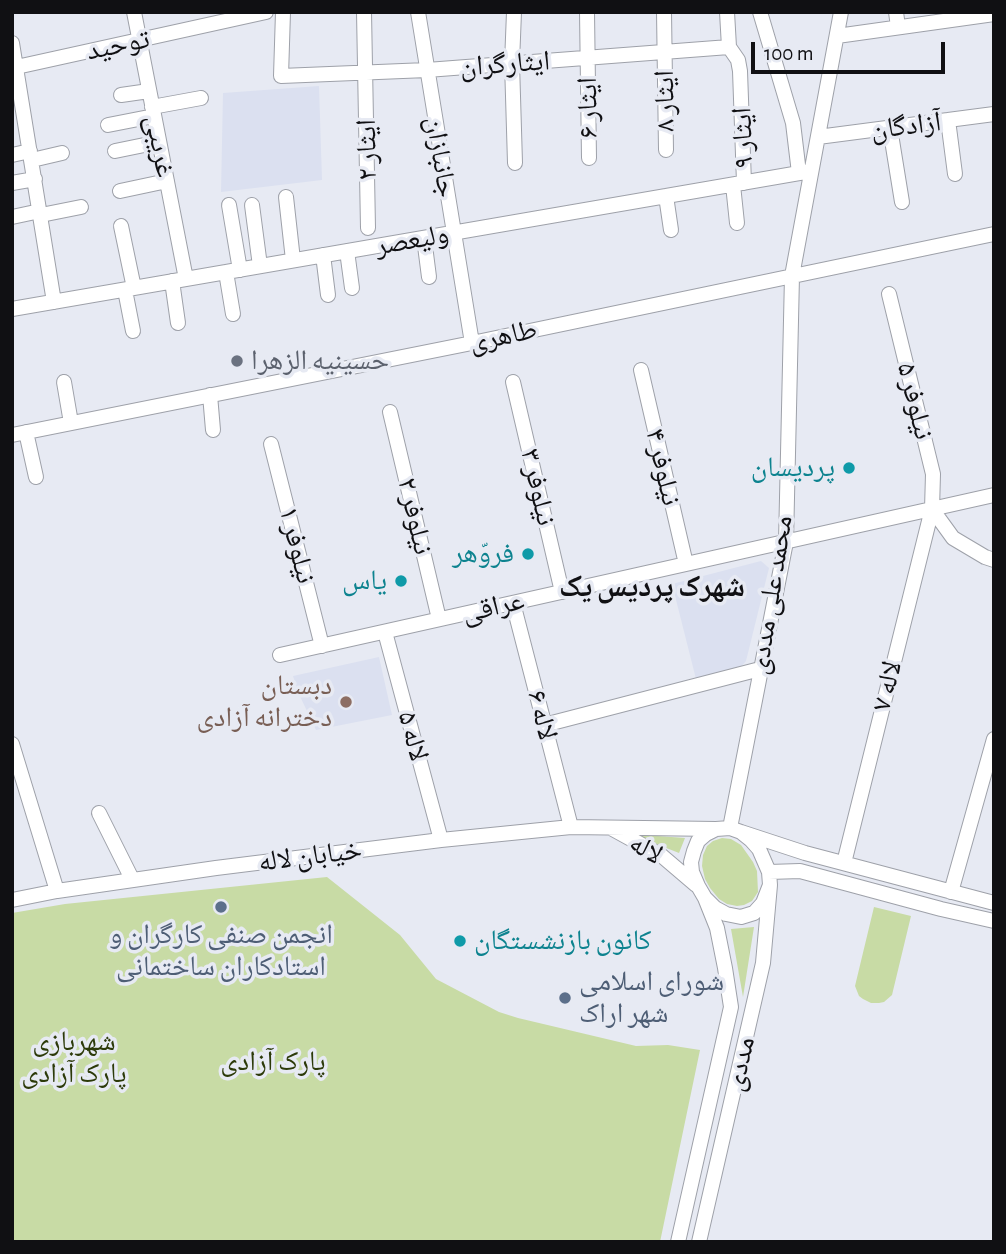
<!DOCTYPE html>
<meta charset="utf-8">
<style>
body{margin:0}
#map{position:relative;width:1006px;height:1254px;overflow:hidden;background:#e7eaf3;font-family:"Alegreya Sans",sans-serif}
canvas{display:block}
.frame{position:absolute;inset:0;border:14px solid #101013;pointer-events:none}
.scale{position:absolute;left:751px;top:42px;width:194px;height:32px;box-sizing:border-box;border:4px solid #101013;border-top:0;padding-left:9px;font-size:21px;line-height:24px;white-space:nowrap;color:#101013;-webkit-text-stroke:5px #e7eaf3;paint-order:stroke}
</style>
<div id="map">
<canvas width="1006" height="1254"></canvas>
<div class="frame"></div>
<div class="scale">100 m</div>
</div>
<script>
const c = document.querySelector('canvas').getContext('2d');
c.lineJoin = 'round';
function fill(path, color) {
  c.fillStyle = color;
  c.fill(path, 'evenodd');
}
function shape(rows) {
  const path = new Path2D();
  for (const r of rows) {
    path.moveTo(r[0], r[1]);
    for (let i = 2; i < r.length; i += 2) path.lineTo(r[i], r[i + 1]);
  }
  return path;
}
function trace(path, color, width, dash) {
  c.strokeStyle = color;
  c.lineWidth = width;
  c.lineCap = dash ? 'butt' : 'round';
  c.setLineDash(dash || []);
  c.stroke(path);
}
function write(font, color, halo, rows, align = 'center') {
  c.font = font + ' "Alegreya Sans","Noto Naskh Arabic",sans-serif';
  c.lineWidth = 7;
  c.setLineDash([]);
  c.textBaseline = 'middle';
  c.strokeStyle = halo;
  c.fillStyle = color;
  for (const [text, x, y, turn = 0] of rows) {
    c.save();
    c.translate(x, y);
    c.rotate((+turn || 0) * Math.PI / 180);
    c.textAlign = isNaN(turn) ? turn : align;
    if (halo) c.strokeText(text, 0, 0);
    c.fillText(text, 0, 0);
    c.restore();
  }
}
fill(shape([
 [319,86,322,180,221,192,223,93],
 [761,561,769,568,746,661,740,668,696,679,672,584],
 [379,657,392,715,316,730,297,690,293,676]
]), '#dbe0f0');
fill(shape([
 [631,834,685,838,679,853],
 [722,838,731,839,741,845,753,862,757,871,758,892,752,901,744,905,737,906,727,904,719,899,710,888,705,879,702,866,703,855,707,846,713,841],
 [327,877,400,935,436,979,499,1012,518,1018,636,1046,668,1045,700,1050,660,1242,12,1242,12,913,65,904],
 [874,907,911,916,892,995,884,1002,879,1003,871,1003,863,999,859,996,855,986],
 [754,927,743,997,731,929]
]), '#c8dba5');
const minor = shape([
 [134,12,186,279],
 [283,12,281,76,427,70,729,47],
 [364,12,368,228],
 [418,12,472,343],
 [514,12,512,63,515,163],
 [587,12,589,158],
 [664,12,666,150],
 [727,12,729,47,738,60,740,71,744,183],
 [760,12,793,123,799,173],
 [896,12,898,27],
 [837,36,994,14],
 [12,43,54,302],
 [12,68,266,12],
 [121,95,149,91],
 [152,107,201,98],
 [948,120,955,174],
 [108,125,154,116],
 [890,128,902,202],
 [818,137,994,114],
 [115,151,159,142],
 [12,155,30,151],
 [32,160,62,153],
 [12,183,35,179],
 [733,185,737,223],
 [120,191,167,181],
 [666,196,671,230],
 [286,197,293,260],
 [229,205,240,270],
 [252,205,260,266],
 [41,215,81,207],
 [12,217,40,211],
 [121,226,134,288],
 [424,238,429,277],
 [347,251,352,288],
 [323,255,328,295],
 [226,272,233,314],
 [172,281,178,323],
 [125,290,133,331],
 [12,309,811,171],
 [641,370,686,564],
 [64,382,71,423],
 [513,382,562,592],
 [210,395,213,430],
 [390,412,439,619],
 [26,432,36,477],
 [12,435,472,343,994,234],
 [271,444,322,646],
 [932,509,953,538,985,557,994,560],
 [513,603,571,827],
 [385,632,441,840],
 [280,655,994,495],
 [544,725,760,669],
 [12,744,57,891],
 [99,813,132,879],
 [611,828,662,856,696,885],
 [730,828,786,542,792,276,841,12],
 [730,828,741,832,751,840,759,849,769,872,770,885,763,903,754,913,741,917,726,914,715,908,705,898,698,886,692,872,691,862,694,851,698,841,706,834,716,829,730,828],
 [741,832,805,853,994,903],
 [844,863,932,509,933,474,889,294],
 [769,872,800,871,941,909,994,921],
 [951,892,994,739],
 [12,900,57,891,216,868,441,840,571,827,716,829],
 [678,1242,731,1007,725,968,717,928,705,898],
 [699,1242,763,963,770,885]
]);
trace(minor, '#9ea1a9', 16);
trace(minor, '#fff', 14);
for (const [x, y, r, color] of [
 [237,361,7,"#6b7280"],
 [849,468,7,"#0f9aa8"],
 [528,554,7,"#0f9aa8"],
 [401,581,7,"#0f9aa8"],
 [346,702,7,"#8d6e63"],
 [221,907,7,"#5c6f8a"],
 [460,941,7,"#0f9aa8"],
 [565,998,7,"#5c6f8a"]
]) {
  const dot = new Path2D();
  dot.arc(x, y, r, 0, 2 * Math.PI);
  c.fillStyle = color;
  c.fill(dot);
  trace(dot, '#e7eaf3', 2.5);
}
write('28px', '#101013', '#e7eaf3', [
 ["توحید",118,45,-12],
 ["ایثارگران",505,64,-4],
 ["ایثار ۸",665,101,-91],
 ["ایثار ۶",588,108,-91],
 ["آزادگان",906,126,-7],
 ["ایثار ۹",743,138,-92],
 ["غریبی",160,146,79],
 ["ایثار ۲",367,150,-91],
 ["جانبازان",441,157,81],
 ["ولیعصر",412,240,-10],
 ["طاهری",503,336,-12],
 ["نیلوفر ۵",915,401,76],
 ["نیلوفر ۴",663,467,77],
 ["نیلوفر ۳",538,487,77],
 ["نیلوفر ۲",415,516,77],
 ["نیلوفر ۱",297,545,76],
 ["محمد علی مددی",771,595,-81],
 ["عراقی",493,607,-13],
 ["لاله ۷",887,686,-76],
 ["لاله ۶",542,715,76],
 ["لاله ۵",413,736,75],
 ["لاله",646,849,31],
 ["خیابان لاله",310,856,-7],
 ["مددی",740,1064,-77]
]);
write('28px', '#5b616d', '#e7eaf3', [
 ["حسینیه الزهرا",251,361]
], 'left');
write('28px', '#0d838f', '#e7eaf3', [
 ["پردیسان",835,468],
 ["فروّهر",514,554],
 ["یاس",387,581],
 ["کانون بازنشستگان",474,941,"left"]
], 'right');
write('28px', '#785e54', '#e7eaf3', [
 ["دبستان",332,686],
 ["دخترانه آزادی",332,718]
], 'right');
write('28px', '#4e5e75', '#e7eaf3', [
 ["انجمن صنفی کارگران و",221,935],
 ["استادکاران ساختمانی",221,967],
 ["شورای اسلامی",579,982,"left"],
 ["شهر اراک",579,1014,"left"]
]);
write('28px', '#2c3a09', '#e7eaf3', [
 ["شهربازی",74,1042],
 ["پارک آزادی",74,1074],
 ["پارک آزادی",273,1062]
]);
write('bold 30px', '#101013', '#e7eaf3', [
 ["شهرک پردیس یک",652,587]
]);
</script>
